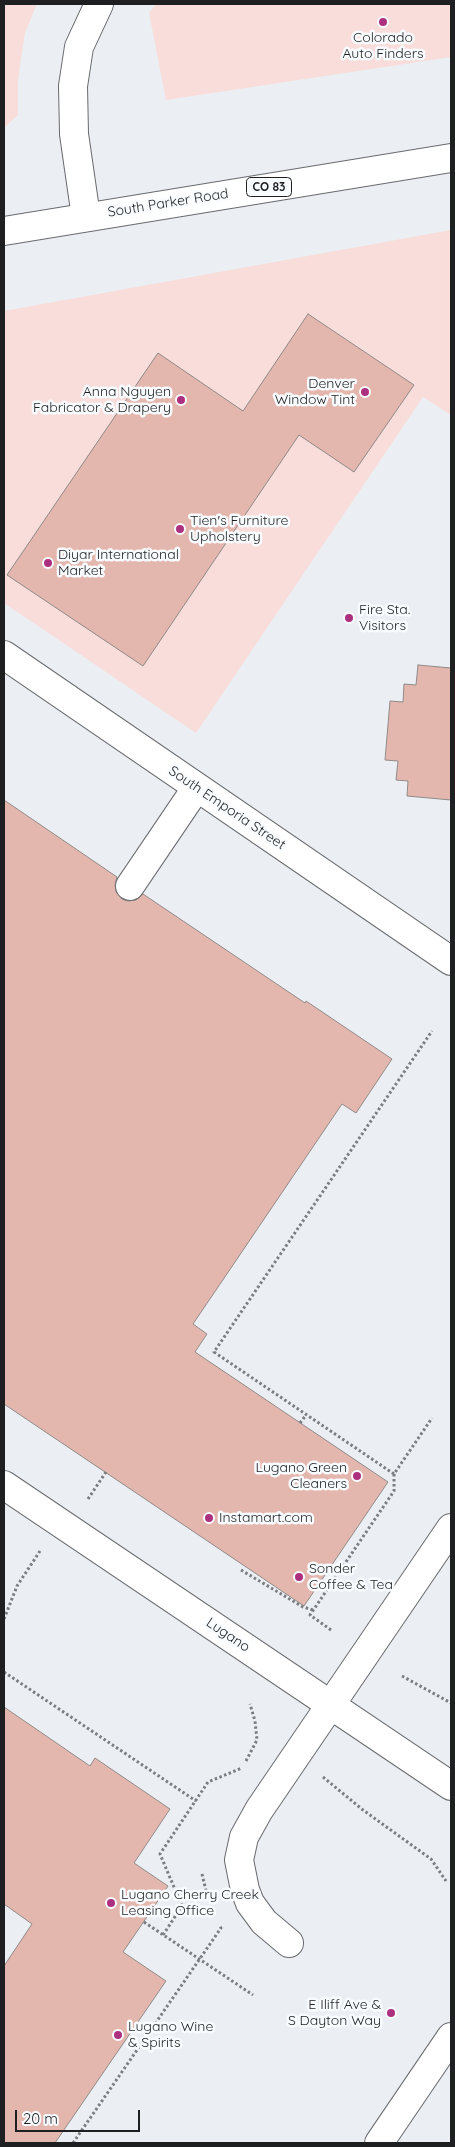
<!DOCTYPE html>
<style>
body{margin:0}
#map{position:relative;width:455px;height:2147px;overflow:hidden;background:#ebeff3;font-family:Quicksand,sans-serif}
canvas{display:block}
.frame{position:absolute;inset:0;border:5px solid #1e1f20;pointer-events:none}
.scale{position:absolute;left:15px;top:2110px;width:125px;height:22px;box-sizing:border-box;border:2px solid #1e1f20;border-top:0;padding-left:6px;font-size:15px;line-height:18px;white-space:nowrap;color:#1e1f20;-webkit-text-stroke:4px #f9fcff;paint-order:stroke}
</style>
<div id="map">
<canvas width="455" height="2147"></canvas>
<div class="frame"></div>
<div class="scale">20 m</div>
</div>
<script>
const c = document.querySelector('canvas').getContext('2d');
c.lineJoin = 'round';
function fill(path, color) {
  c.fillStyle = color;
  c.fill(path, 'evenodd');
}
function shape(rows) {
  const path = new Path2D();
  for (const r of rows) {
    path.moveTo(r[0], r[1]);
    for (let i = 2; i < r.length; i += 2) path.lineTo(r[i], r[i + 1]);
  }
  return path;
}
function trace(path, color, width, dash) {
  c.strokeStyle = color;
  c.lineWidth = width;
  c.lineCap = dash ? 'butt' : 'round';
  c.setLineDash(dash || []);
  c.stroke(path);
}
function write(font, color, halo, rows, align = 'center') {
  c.font = font + ' Quicksand,sans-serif';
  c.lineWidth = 5;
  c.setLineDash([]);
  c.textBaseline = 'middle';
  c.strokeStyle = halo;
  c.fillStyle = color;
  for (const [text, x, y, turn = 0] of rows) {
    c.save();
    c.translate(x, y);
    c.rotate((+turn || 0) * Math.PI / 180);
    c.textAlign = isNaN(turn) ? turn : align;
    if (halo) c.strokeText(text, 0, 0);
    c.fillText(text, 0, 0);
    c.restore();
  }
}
fill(shape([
 [4,4,37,4,25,33,21,59,18,82,18,115,4,128],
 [156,4,451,4,451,57,166,100,149,13],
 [451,230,451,415,423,397,196,733,4,603,4,311]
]), '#f8dddb');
const building = shape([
 [308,314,414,385,354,472,299,435,143,666,7,575,158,353,243,411,308,314],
 [418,665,451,668,451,800,407,796,408,781,396,780,398,761,385,760,390,701,403,702,404,684,416,685,418,665],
 [4,800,117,877,115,884,116,892,122,899,128,901,136,900,143,894,305,1003,306,1001,392,1059,356,1113,342,1104,193,1324,207,1334,195,1352,388,1482,304,1606,4,1404,4,800],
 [4,1707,90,1766,95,1758,170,1809,134,1863,168,1886,123,1952,166,1981,55,2143,4,2143,4,1966,32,1924,4,1904,4,1707]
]);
fill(building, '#e4b7ae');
trace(building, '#8f8a89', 1);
const minor = shape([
 [86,217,74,134,73,86,79,47,99,4],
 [4,655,451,961],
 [130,886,197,787],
 [4,1485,451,1786],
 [289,1943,264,1922,250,1903,245,1890,239,1860,244,1837,259,1810,451,1528]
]);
const major = shape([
 [4,231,451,158],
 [379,2143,451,2037]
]);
trace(minor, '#686b6e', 30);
trace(major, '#686b6e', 30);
trace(shape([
 [300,1423,306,1415],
 [394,1474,214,1352,432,1031],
 [88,1499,106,1472],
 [241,1570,303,1607,313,1610],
 [4,1619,17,1586,40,1551],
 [331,1630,310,1615,394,1491,394,1474,432,1418],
 [4,1672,196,1801],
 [402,1676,451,1703],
 [246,1761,257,1740,255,1721,250,1704],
 [323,1777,363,1810,431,1859,446,1881],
 [202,1874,208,1899],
 [144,1922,253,1995],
 [163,1935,182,1906,160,1854,208,1782,242,1768],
 [73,2143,221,1928,219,1925]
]), '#7b7e80', 3, [2.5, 2.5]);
trace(minor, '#fff', 28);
trace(major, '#fff', 28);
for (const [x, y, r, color] of [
 [383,22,5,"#ac2f80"],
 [365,392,5,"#ac2f80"],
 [181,400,5,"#ac2f80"],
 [180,529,5,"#ac2f80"],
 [48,563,5,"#ac2f80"],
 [349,618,5,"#ac2f80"],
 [357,1476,5,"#ac2f80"],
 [209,1518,5,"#ac2f80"],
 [299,1577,5,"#ac2f80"],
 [111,1903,5,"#ac2f80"],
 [391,2013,5,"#ac2f80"],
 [118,2035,5,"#ac2f80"]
]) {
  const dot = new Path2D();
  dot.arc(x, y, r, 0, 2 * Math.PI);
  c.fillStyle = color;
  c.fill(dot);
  trace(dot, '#f9fcff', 2);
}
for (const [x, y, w] of [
 [269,187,45]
]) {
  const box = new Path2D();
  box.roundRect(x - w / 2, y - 9.5, w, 19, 4);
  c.fillStyle = '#f9fcff';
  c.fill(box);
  trace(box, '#1e1f20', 1);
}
write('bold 12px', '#1e1f20', null, [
 ["CO 83",269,187]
]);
write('14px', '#1e1f20', '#f9fcff', [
 ["Colorado",383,38,"center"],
 ["Auto Finders",383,54,"center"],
 ["Denver",355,384,"right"],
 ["Window Tint",355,400,"right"],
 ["Anna Nguyen",171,392,"right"],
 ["Fabricator & Drapery",171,408,"right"],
 ["Tien's Furniture",190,521],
 ["Upholstery",190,537],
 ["Diyar International",58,555],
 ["Market",58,571],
 ["Fire Sta.",359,610],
 ["Visitors",359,626],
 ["Lugano Green",347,1468,"right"],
 ["Cleaners",347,1484,"right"],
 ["Instamart.com",219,1518],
 ["Sonder",309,1569],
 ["Coffee & Tea",309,1585],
 ["Lugano Cherry Creek",121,1895],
 ["Leasing Office",121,1911],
 ["E Iliff Ave &",381,2005,"right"],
 ["S Dayton Way",381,2021,"right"],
 ["Lugano Wine",128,2027],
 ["& Spirits",128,2043]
], 'left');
write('14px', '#1e1f20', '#f9fcff', [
 ["South Parker Road",168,203,-9],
 ["South Emporia Street",227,808,34],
 ["Lugano",228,1635,34]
]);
</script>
